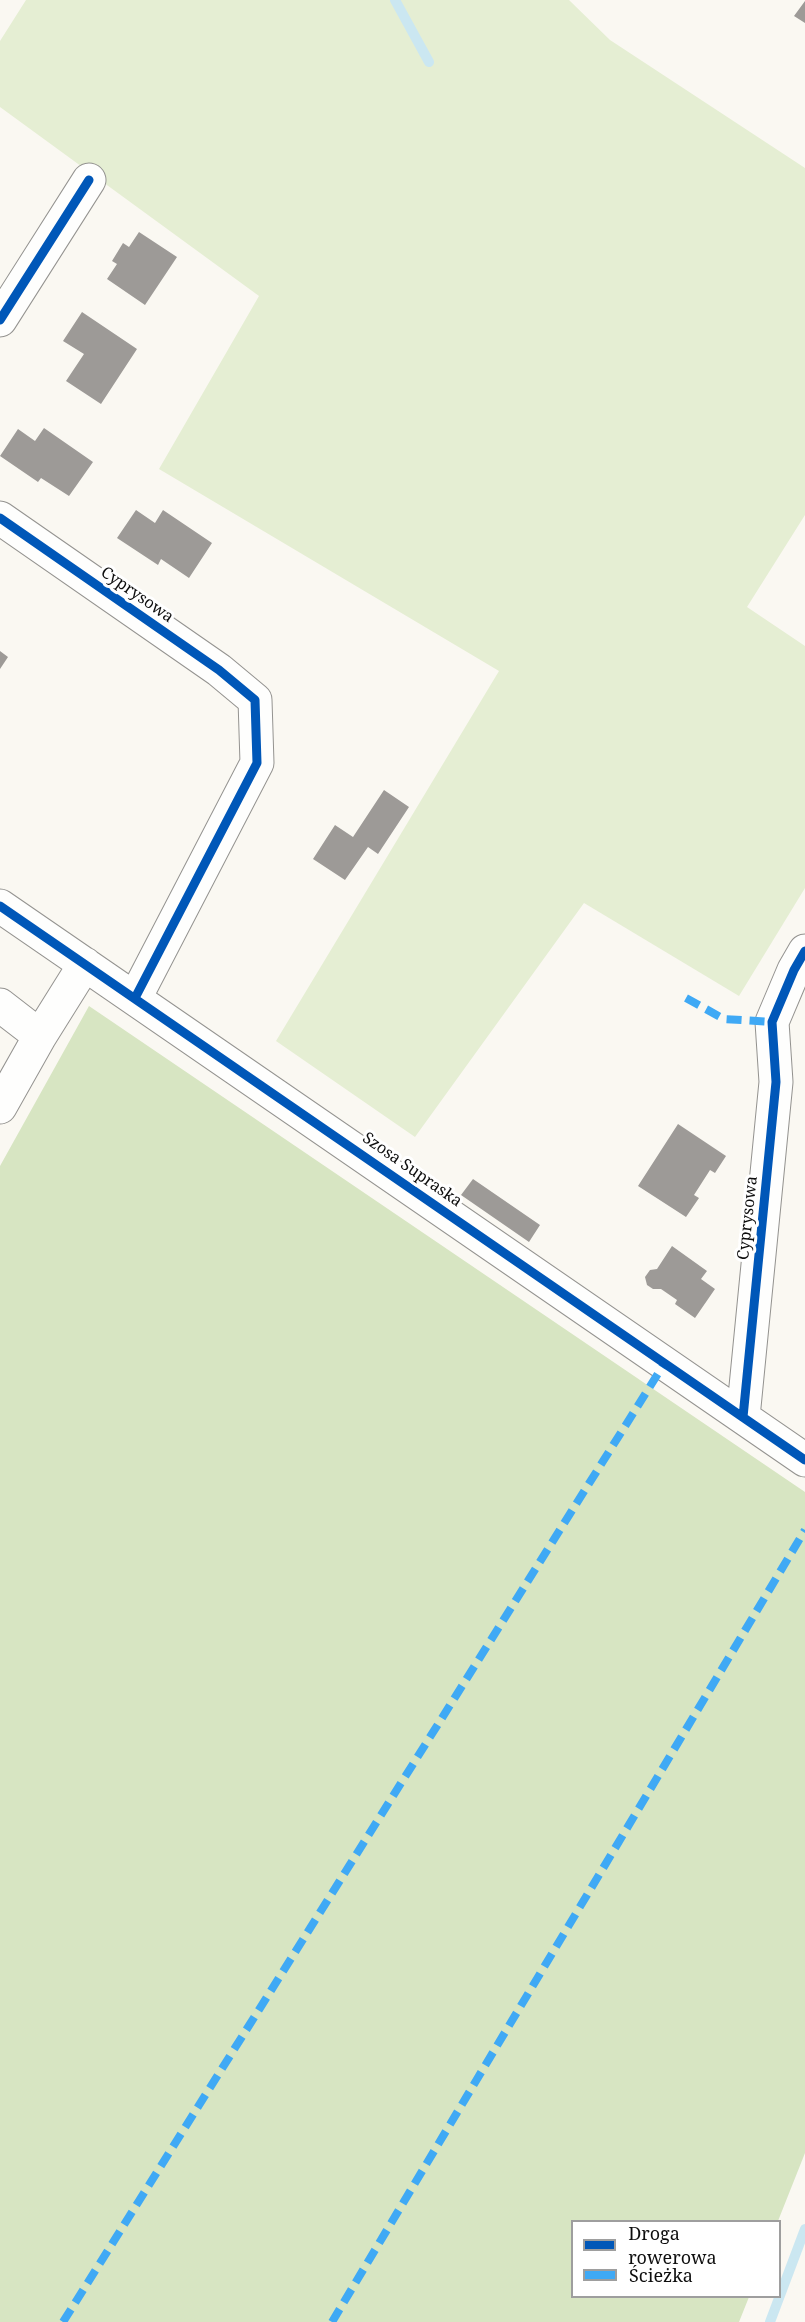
<!DOCTYPE html>
<meta charset="utf-8">
<style>
body{margin:0}
#map{position:relative;width:805px;height:2322px;overflow:hidden;background:#faf8f2;font-family:"Noto Serif",serif}
canvas{display:block}
.legend{position:absolute;left:571px;top:2220px;width:210px;height:78px;box-sizing:border-box;background:#fff;border:2px solid #9e9e9e;margin:0;padding:8px 10px;list-style:none;font-size:18px;color:#0d0d0d}
.legend li{display:flex;align-items:center;gap:12px;height:30px}
.legend b{width:30px;border:2px solid #9e9e9e}
</style>
<div id="map">
<canvas width="805" height="2322"></canvas>
<ul class="legend">
<li><b style="height:8px;background:#0057b8"></b>Droga rowerowa</li>
<li><b style="height:8px;background:#3fa9f5"></b>Ścieżka</li>
</ul>
</div>
<script>
const c = document.querySelector('canvas').getContext('2d');
c.lineJoin = 'round';
function fill(path, color) {
  c.fillStyle = color;
  c.fill(path, 'evenodd');
}
function shape(rows) {
  const path = new Path2D();
  for (const r of rows) {
    path.moveTo(r[0], r[1]);
    for (let i = 2; i < r.length; i += 2) path.lineTo(r[i], r[i + 1]);
  }
  return path;
}
function trace(path, color, width, dash) {
  c.strokeStyle = color;
  c.lineWidth = width;
  c.lineCap = dash ? 'butt' : 'round';
  c.setLineDash(dash || []);
  c.stroke(path);
}
function write(font, color, halo, rows, align = 'center') {
  c.font = font + ' "Noto Serif",serif';
  c.lineWidth = 6;
  c.setLineDash([]);
  c.textBaseline = 'middle';
  c.strokeStyle = halo;
  c.fillStyle = color;
  for (const [text, x, y, turn = 0] of rows) {
    c.save();
    c.translate(x, y);
    c.rotate((+turn || 0) * Math.PI / 180);
    c.textAlign = isNaN(turn) ? turn : align;
    if (halo) c.strokeText(text, 0, 0);
    c.fillText(text, 0, 0);
    c.restore();
  }
}
fill(shape([
 [26,0,569,0,610,40,805,168,805,515,747,607,805,646,805,888,739,996,584,903,415,1137,276,1041,499,671,159,469,259,296,0,107,0,41]
]), '#e5eed3');
fill(shape([
 [89,1006,805,1492,805,2153,778,2221,572,2222,572,2296,749,2297,739,2322,0,2322,0,1166]
]), '#d7e5c2');
trace(shape([
 [395,0,429,62],
 [770,2322,805,2229]
]), '#cbe7f1', 10);
fill(shape([
 [805,1,805,23,794,16],
 [139,232,177,257,145,305,107,279,117,264,112,261,123,243,129,247],
 [82,312,137,349,101,404,66,381,84,354,63,341],
 [44,428,93,462,69,496,41,478,38,482,0,456,18,429,35,441],
 [136,510,155,523,163,510,212,543,189,578,161,559,158,565,117,538],
 [0,651,8,657,0,669],
 [384,790,409,807,378,854,368,847,345,880,313,859,335,825,353,837],
 [678,1124,726,1156,715,1173,710,1170,694,1195,699,1198,686,1217,638,1186],
 [473,1179,540,1225,529,1242,461,1195],
 [672,1246,707,1271,701,1279,715,1289,695,1318,675,1304,677,1300,661,1289,653,1289,647,1285,645,1277,650,1270,657,1269]
]), '#9d9a97');
const street = shape([
 [0,320,89,180],
 [0,518,219,670,255,700,257,763,135,998],
 [0,906,805,1460],
 [0,1005,40,1036],
 [0,1107,40,1036,85,964],
 [743,1417,776,1082,772,1022,794,970,805,951]
]);
trace(street, '#949390', 35);
trace(street, '#fefefd', 33);
trace(shape([
 [686,998,724,1019,772,1022],
 [63,2322,664,1364],
 [332,2322,805,1530]
]), '#3fa9f5', 8, [15, 8]);
trace(shape([
 [0,320,89,180],
 [0,518,219,670,255,700,257,763,135,998],
 [0,906,805,1460],
 [743,1417,776,1082,772,1022,794,970,805,951]
]), '#0057b8', 9);
write('16px', '#0d0d0d', '#fff', [
 ["Cyprysowa",137,595,35],
 ["Szosa Supraska",412,1170,35],
 ["Cyprysowa",748,1218,-84]
]);
</script>
